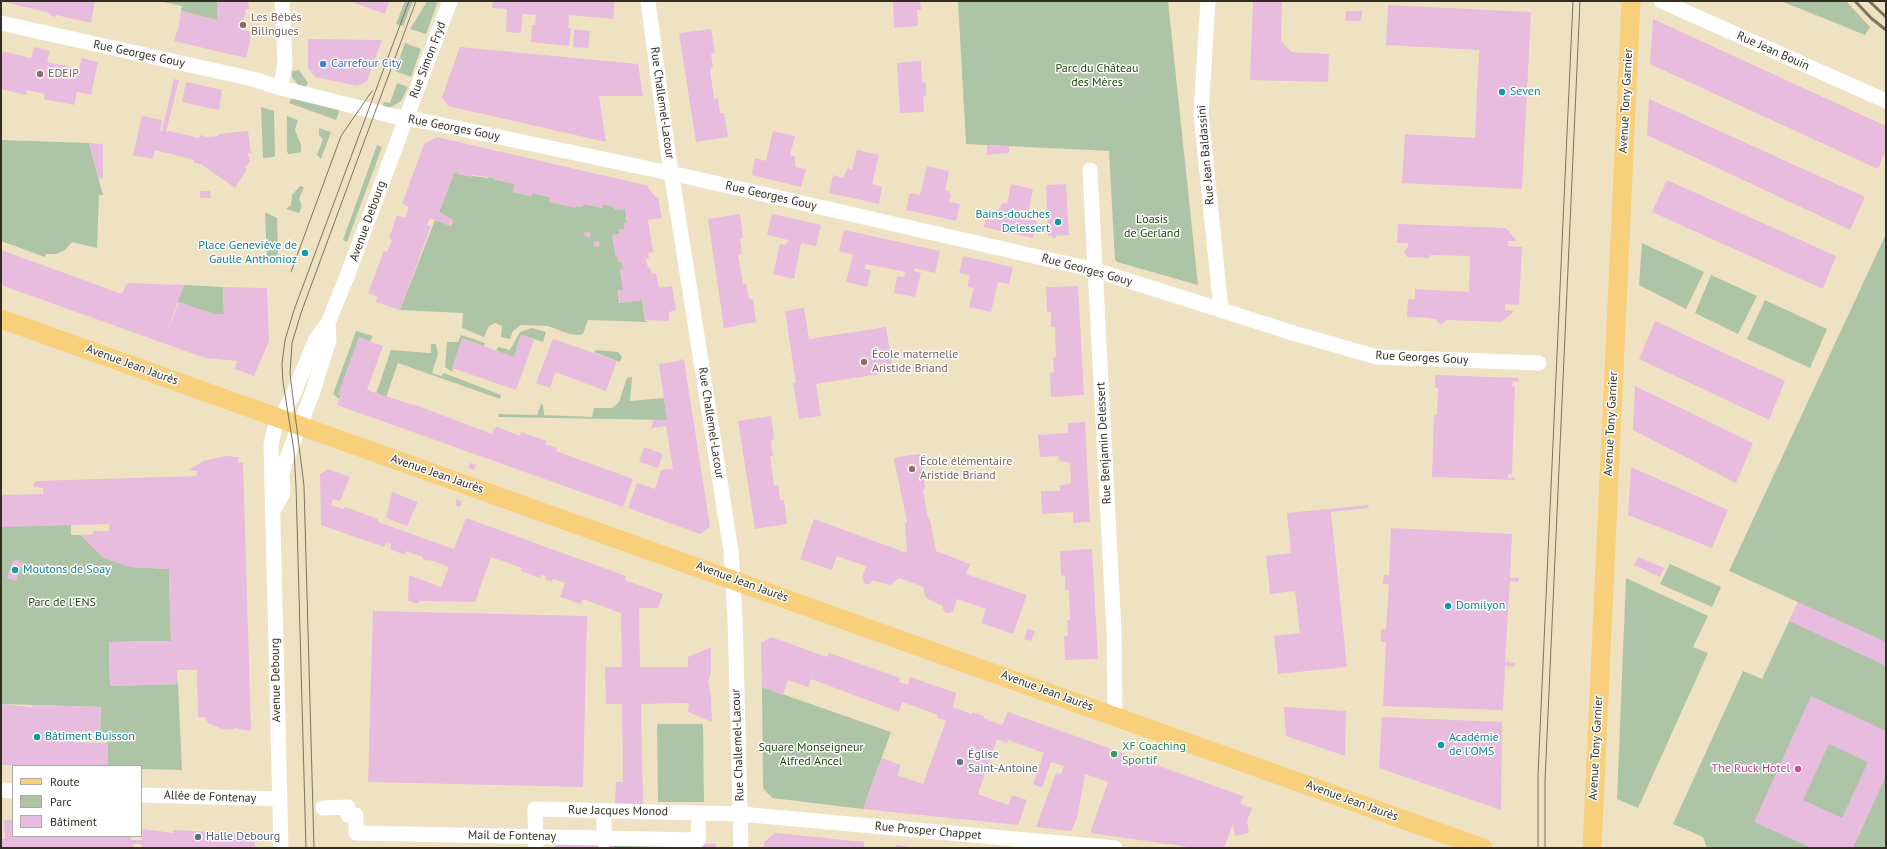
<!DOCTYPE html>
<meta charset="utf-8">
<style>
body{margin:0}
#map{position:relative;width:1887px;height:849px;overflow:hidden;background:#efe2c2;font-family:"PT Sans",sans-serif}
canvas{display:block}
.frame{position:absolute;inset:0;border:2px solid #332e22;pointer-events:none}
.legend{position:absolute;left:12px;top:765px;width:130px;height:72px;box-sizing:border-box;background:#fff;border:1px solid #adaba7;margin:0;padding:5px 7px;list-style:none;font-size:12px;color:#332e22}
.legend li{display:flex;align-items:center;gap:8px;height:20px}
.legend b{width:20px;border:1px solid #adaba7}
</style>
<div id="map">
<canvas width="1887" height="849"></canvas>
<div class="frame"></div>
<ul class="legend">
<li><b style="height:5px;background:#f8cf7a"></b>Route</li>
<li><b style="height:11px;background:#adc5a6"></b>Parc</li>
<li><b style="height:11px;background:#e8bcde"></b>Bâtiment</li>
</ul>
</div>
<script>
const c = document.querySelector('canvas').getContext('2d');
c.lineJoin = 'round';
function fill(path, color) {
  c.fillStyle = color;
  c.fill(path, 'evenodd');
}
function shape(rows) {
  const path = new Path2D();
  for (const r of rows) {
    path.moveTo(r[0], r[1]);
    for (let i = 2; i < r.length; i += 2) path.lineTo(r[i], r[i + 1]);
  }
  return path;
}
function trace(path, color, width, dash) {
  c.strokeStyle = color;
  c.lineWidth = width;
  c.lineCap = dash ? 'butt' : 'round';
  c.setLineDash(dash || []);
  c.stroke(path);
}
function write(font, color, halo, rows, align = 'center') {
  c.font = font + ' "PT Sans",sans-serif';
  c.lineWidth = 3;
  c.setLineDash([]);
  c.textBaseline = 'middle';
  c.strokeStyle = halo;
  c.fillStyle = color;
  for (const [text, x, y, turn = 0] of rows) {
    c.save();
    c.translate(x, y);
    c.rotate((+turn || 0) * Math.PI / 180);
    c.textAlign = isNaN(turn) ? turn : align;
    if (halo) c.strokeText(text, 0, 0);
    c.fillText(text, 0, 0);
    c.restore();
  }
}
fill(shape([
 [159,1,217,1,217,20,181,11,182,6],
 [405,1,413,1,403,26,396,24],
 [424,1,438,1,426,34,410,29,426,3],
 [958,1,1168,1,1198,285,1117,262,1115,260,1109,151,966,144],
 [1781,1,1846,1,1870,27,1865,35],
 [405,43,421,49,411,77,395,71],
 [299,70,308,83,305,88,299,86,292,77,292,71],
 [397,83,408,87,401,101,390,108,382,107,384,102,390,103],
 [291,98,340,109,336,120,289,103],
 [261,107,274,111,275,155,274,157,263,158],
 [287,116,298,120,295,130,301,145,301,152,291,154,288,154,287,151],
 [319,128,331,132,321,159,317,155,323,139,319,135],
 [1,140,89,143,103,195,99,195,97,248,72,242,65,250,56,254,46,254,45,257,1,241],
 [377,145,382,147,347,242,343,240],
 [457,171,458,174,488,178,489,177,515,184,513,192,531,196,532,193,550,197,576,206,582,207,583,204,603,204,614,207,615,210,625,209,627,223,624,224,625,229,619,230,619,234,612,235,616,256,618,256,619,263,622,262,623,269,620,270,623,290,618,291,619,303,642,300,645,320,648,322,588,320,583,334,578,335,569,334,548,326,521,325,513,331,510,339,501,337,502,326,495,323,489,326,484,337,462,328,463,313,400,310,435,220,451,226,453,220,439,212,454,173],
 [300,186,304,187,299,199,302,206,299,213,286,209,291,205,292,195],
 [265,212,277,218,278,254,270,263,267,261],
 [1886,234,1886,848,1707,848,1703,837,1673,824,1743,671,1762,679,1798,602,1729,571],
 [1642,243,1704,272,1686,309,1639,285],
 [1711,275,1757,296,1738,334,1695,313],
 [184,285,223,287,224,314,214,314,177,302],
 [1765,300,1827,329,1810,368,1747,339],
 [532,328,546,332,543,342,521,335,514,357,496,351,498,347,510,350,520,332],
 [356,331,373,336,338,394,341,395,339,399,333,394],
 [461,335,485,343,484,346,462,339,452,372,445,367,447,342,458,342],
 [431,344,436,344,438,354,432,373,441,376,444,373,501,395,500,399,398,363,386,397,376,394,391,350,429,353,431,353],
 [597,350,618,352,622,357,620,362,594,352],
 [632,377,630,401,664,398,667,420,498,417,499,414,537,415,541,404,543,405,544,415,592,417,594,408,612,408,619,402,627,378],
 [71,525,71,535,81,535,104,558,131,567,169,569,171,641,109,642,110,686,178,684,182,770,141,769,141,766,107,766,108,743,100,732,101,707,1,704,1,526],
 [1670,564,1721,587,1712,607,1660,584],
 [1626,578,1708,616,1693,647,1708,653,1638,808,1617,799],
 [762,687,891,732,863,809,772,798,763,788],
 [657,724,703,724,704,802,658,802],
 [614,841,667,843,667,848,614,848]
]), '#adc5a6');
fill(shape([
 [1,1,95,1,91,23,56,15,56,17,49,15,50,13],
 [217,1,248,1,249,9,246,9,242,30,252,32,246,58,174,41,177,31,178,31,181,11,217,20],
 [349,1,386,1,389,2,385,14],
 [493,1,615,1,613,19,569,15,568,28,571,28,569,46,531,42,532,25,535,25,536,15,523,14,521,33,506,32,507,9,492,8],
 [893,1,920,1,921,10,917,10,918,26,894,28],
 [1253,1,1282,1,1281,41,1291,52,1329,54,1328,82,1250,80],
 [1388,5,1531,12,1522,189,1402,183,1405,134,1475,138,1479,50,1386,45],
 [1346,11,1362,11,1361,21,1345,21],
 [1653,19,1886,126,1886,150,1878,169,1650,64],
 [574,29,590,31,588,48,573,47],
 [711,29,715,52,711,54,713,68,710,69,714,99,718,98,720,113,724,113,728,137,696,142,679,33],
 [308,39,382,40,367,81,357,86,315,77,308,68],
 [34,47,50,51,47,62,79,69,82,58,98,62,91,95,77,92,74,105,44,99,45,94,27,90,26,95,1,89,1,51,31,58],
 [460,47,638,64,643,96,599,96,606,142,448,106,442,97],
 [921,61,922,82,926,83,926,96,923,96,924,112,900,113,897,63],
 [174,79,179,80,166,132,169,131,199,138,200,135,207,137,219,136,219,134,248,131,251,153,248,153,250,161,245,168,247,169,235,188,201,164,194,163,194,160,155,150,153,159,133,155,142,116,162,120,160,131,162,131],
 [186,82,222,90,219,110,182,102],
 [1649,99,1865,197,1850,230,1647,135],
 [773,131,795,136,790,155,795,156,795,167,806,169,801,187,752,175,755,158,766,161],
 [437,137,649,186,648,188,656,197,658,197,662,218,648,220,653,252,648,253,649,258,646,259,648,268,650,267,652,274,656,273,659,288,672,286,676,310,669,312,669,321,645,320,642,300,620,303,618,290,623,290,620,270,623,269,622,262,619,263,618,256,616,257,612,235,619,234,619,230,625,229,624,223,627,223,625,209,615,210,614,207,603,204,602,208,583,204,582,207,576,206,575,208,549,202,550,197,532,193,531,196,513,192,515,184,495,180,495,178,472,175,472,177,458,174,457,171,454,173,439,212,453,220,450,226,430,218,427,225,431,226,400,310,376,302,378,297,368,293,384,251,387,252,392,240,389,238,397,215,405,218,409,207,402,204,424,144],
 [89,143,103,144,103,178,99,179],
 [987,145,1009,146,1009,153,987,155],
 [857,150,879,155,872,184,882,187,879,204,829,193,833,175,843,178,848,168,852,170],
 [927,166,949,171,945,190,949,191,951,197,949,202,960,204,956,221,906,210,910,193,920,195],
 [1667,180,1836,256,1823,289,1652,212],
 [1011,184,1033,189,1027,219,1037,221,1033,238,984,227,987,210,998,212,1002,203,1007,204],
 [1066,184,1069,235,1056,236,1056,238,1052,238,1052,236,1048,236,1046,185],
 [200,191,210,191,211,198,200,198],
 [740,214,743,238,740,239,742,254,738,255,743,284,746,284,749,299,753,299,756,322,724,328,708,219],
 [772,214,821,225,816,246,801,243,794,279,773,274,780,244,786,245,788,240,767,235],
 [1398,224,1506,228,1517,241,1508,241,1508,246,1522,247,1519,305,1505,304,1505,310,1514,311,1502,322,1447,320,1440,325,1436,319,1430,319,1431,318,1407,317,1408,299,1415,299,1415,289,1469,292,1470,256,1431,255,1428,258,1407,257,1404,252,1408,247,1408,243,1397,243],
 [844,230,940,251,935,273,914,268,914,271,921,273,915,297,894,293,897,276,904,277,905,272,866,264,865,269,871,270,867,287,846,282,853,255,839,251],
 [585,231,591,233,590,238,584,236],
 [599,241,600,246,594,247,593,242],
 [1,250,122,294,127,283,184,285,166,335,179,302,214,314,224,314,223,287,267,288,269,341,254,376,235,369,237,361,205,358,1,285],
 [963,256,1013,267,1009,284,998,282,991,312,969,307,974,288,968,287,969,275,959,273],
 [1078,286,1084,395,1051,397,1050,373,1054,372,1053,357,1056,357,1055,327,1051,327,1051,312,1047,311,1046,287],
 [804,308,809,339,886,327,893,372,816,384,821,416,799,419,793,383,796,383,785,311],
 [1655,321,1785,381,1769,420,1639,359],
 [521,335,534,340,516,390,452,368,462,338,514,357],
 [359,337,383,346,367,390,413,405,413,404,492,434,494,429,497,427,520,436,521,432,547,441,545,444,557,448,556,451,633,479,623,507,337,405,341,395,338,394],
 [553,339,617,361,606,391,555,372,550,388,536,383],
 [679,359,684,360,710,527,700,534,628,508,637,483,655,489,661,470,673,469,666,426,651,428,654,420,667,420,659,364,679,361],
 [1435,375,1519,378,1519,382,1513,381,1512,386,1515,386,1512,474,1508,474,1508,478,1515,478,1515,480,1432,477,1434,415,1437,415,1438,388,1435,388],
 [1635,386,1753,443,1736,483,1633,430],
 [771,416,774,439,771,441,773,456,770,456,774,486,778,485,780,500,784,500,787,524,755,529,738,421],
 [1085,422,1090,522,1073,523,1073,512,1042,514,1041,491,1060,491,1059,486,1071,483,1070,463,1059,461,1058,456,1040,457,1038,435,1068,433,1068,423],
 [644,447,663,454,658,468,639,462],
 [920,454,925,487,923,491,928,518,930,520,936,551,970,564,966,574,1027,595,1013,634,981,623,986,609,957,599,953,612,946,613,943,609,943,606,926,598,924,592,924,587,899,578,890,585,872,580,870,584,865,584,862,578,866,566,837,556,832,570,800,559,814,519,907,553,905,523,907,522,894,459,897,457],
 [225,456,239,457,238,463,243,462,251,731,234,728,233,730,222,729,208,723,205,717,198,717,197,670,177,670,178,684,110,686,109,642,171,641,169,569,131,567,103,558,81,535,93,534,93,531,109,531,109,524,1,527,1,495,43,494,43,488,34,487,33,485,36,481,197,476,197,471,189,470,203,461],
 [470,463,476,465,474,470,468,468],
 [1631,467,1728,510,1712,548,1628,515],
 [328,469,350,477,340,501,333,499,331,505,344,509,345,507,378,519,378,522,454,549,466,518,626,576,625,580,663,594,658,608,639,608,640,667,688,667,688,657,711,647,711,672,708,682,711,697,712,722,688,712,689,703,641,704,643,804,615,804,616,782,623,782,622,704,606,704,605,667,622,667,621,613,583,599,581,604,560,597,565,583,553,579,552,582,545,579,546,576,541,575,540,578,521,571,522,568,491,557,475,602,419,601,419,603,412,603,412,601,408,601,409,575,441,587,449,567,430,560,430,561,423,559,423,557,406,551,405,555,390,549,391,544,386,543,384,547,321,525,320,474],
 [392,492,418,502,407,526,386,518],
 [457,499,462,502,460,507,455,505],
 [1369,505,1368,508,1331,512,1347,667,1278,674,1274,636,1300,633,1295,591,1270,594,1266,556,1291,553,1287,513],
 [1391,528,1512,534,1510,578,1519,578,1519,582,1510,581,1505,662,1515,663,1514,667,1505,666,1503,710,1383,706,1386,642,1381,642,1381,629,1386,629,1389,584,1383,584,1384,575,1389,575],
 [1092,549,1098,659,1065,660,1064,636,1068,635,1067,620,1070,620,1069,590,1065,590,1065,576,1061,575,1060,551],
 [1638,557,1664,568,1660,577,1634,565],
 [14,559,23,563,16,581,7,578],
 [1798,602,1886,642,1886,666,1789,621],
 [373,611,587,616,583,787,368,782],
 [1027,629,1035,631,1031,641,1024,639],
 [771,637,827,657,829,653,900,678,899,682,908,685,910,677,956,693,953,707,971,714,972,712,984,716,983,718,1002,725,1008,712,1243,796,1240,804,1252,808,1247,821,1249,833,1235,836,1233,824,1224,848,1196,848,1090,833,1108,782,1085,774,1077,818,1071,831,1036,827,1056,773,1061,774,1064,766,1051,762,1042,788,1033,784,1044,753,1008,740,1007,743,997,739,978,794,1008,805,1012,795,1027,800,1018,825,863,809,882,758,901,765,897,775,923,784,946,721,937,718,938,715,902,702,899,712,811,679,808,687,788,680,783,695,762,687,761,643],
 [1811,696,1886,731,1886,776,1853,848,1812,848,1754,822],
 [1829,744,1868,762,1842,818,1803,800],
 [1,704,32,707,32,705,101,707,100,732,73,731,72,742,108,743,107,766,1,765],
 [1284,707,1346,711,1345,756,1286,736],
 [1382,717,1502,722,1501,810,1379,768],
 [4,820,13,820,13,836,132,836,131,840,142,840,143,829,173,833,173,830,254,834,255,848,141,848,141,844,133,844,133,848,1,848,1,839,5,839],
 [775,833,864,842,864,848,764,848,764,842],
 [555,840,614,841,614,848,555,848],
 [716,844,716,848,675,848,675,845],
 [896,845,911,847,911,848,896,848]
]), '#e8bcde');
trace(shape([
 [648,1,668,152,731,551,735,616,741,848],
 [1208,1,1201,114,1221,309],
 [1661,1,1886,101],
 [1,23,253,79,281,88,393,116,428,122,693,178,1095,270,1293,333,1377,357,1539,363],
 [281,88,285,62,282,1],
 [1090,170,1114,632,1115,715],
 [273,511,283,493,282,475,285,463,312,394,329,340,328,323],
 [1,790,13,791],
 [141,795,279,799],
 [323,808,348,807,348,815,356,815,356,833,698,840,699,813],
 [604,811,604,841],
 [281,848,271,444,275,428,293,395,316,339,328,323,346,279,450,1],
 [536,848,535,809,740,814,1115,848]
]), '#fff', 15);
trace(shape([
 [1,319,1483,848],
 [1592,848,1631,1]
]), '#f8cf7a', 19);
trace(shape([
 [291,272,341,136,372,91],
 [306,848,296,486,294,451,283,382,282,364,285,340,294,310,409,1],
 [314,848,304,486,290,374,292,343,301,313,416,1],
 [1538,848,1538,775,1573,1],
 [1545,848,1545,781,1580,1]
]), '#7c7460', 1);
trace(shape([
 [1855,1,1871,18,1886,30],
 [1869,1,1886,17]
]), '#7c7460', 3);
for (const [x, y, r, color] of [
 [243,25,4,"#8d6e63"],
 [323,64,4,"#3f7fe0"],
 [40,74,4,"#8d6e63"],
 [1502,92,4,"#0f9aa8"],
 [1058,222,4,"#0f9aa8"],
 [305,253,4,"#0f9aa8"],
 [864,362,4,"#8d6e63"],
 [912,469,4,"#8d6e63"],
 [15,570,4,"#0f9aa8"],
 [1448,606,4,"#0f9aa8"],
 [37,737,4,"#0f9aa8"],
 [1441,745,4,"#0f9aa8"],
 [1114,754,4,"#2e9e5b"],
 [960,762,4,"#6b7280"],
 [1798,769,4,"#d1479c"],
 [198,837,4,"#5c6f8a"]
]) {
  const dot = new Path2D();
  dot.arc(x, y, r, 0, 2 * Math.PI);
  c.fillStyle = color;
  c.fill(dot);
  trace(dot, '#fff', 1.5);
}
write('12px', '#785e54', '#fff', [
 ["Les Bébés",251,18],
 ["Bilingues",251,32],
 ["EDEIP",48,74],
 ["École maternelle",872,355],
 ["Aristide Briand",872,369],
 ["École élémentaire",920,462],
 ["Aristide Briand",920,476]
], 'left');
write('12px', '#332e22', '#fff', [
 ["Rue Jean Bouin",1773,51,24],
 ["Rue Georges Gouy",139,54,12],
 ["Rue Simon Fryd",428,60,-69],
 ["Avenue Tony Garnier",1626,101,-87],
 ["Rue Challemel-Lacour",662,103,82],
 ["Rue Georges Gouy",454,128,11],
 ["Rue Jean Baldassini",1206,155,-95],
 ["Rue Georges Gouy",771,196,13],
 ["Avenue Debourg",368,221,-70],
 ["Rue Georges Gouy",1087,270,15],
 ["Rue Georges Gouy",1422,358,3],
 ["Avenue Jean Jaurès",132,365,20],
 ["Rue Challemel-Lacour",711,423,81],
 ["Avenue Tony Garnier",1611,424,-87],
 ["Rue Benjamin Delessert",1104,443,-93],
 ["Avenue Jean Jaurès",437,474,19],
 ["Avenue Jean Jaurès",742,582,20],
 ["Avenue Debourg",276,680,-91],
 ["Avenue Jean Jaurès",1047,691,20],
 ["Rue Challemel-Lacour",738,745,-92],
 ["Avenue Tony Garnier",1596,748,-87],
 ["Allée de Fontenay",210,797,2],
 ["Avenue Jean Jaurès",1352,801,20],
 ["Rue Jacques Monod",618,811,1],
 ["Rue Prosper Chappet",928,831,5],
 ["Mail de Fontenay",512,836,1]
]);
write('12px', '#366cbe', '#fff', [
 ["Carrefour City",331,64]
], 'left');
write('12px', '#1b440a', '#fff', [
 ["Parc du Château",1097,69],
 ["des Mères",1097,83],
 ["L'oasis",1152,220],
 ["de Gerland",1152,234],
 ["Parc de l'ENS",62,603],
 ["Square Monseigneur",811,748],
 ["Alfred Ancel",811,762]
]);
write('12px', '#0d838f', '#fff', [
 ["Seven",1510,92],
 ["Bains-douches",1050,215,"right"],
 ["Delessert",1050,229,"right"],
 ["Place Geneviève de",297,246,"right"],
 ["Gaulle Anthonioz",297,260,"right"],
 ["Moutons de Soay",23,570],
 ["Domilyon",1456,606],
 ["Bâtiment Buisson",45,737],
 ["Académie",1449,738],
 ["de l'OMS",1449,752]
], 'left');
write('12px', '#27864d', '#fff', [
 ["XF Coaching",1122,747],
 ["Sportif",1122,761]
], 'left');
write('12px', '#5b616d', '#fff', [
 ["Église",968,755],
 ["Saint-Antoine",968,769]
], 'left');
write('12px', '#b23c85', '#fff', [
 ["The Ruck Hotel",1790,769]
], 'right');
write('12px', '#4e5e75', '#fff', [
 ["Halle Debourg",206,837]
], 'left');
</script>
